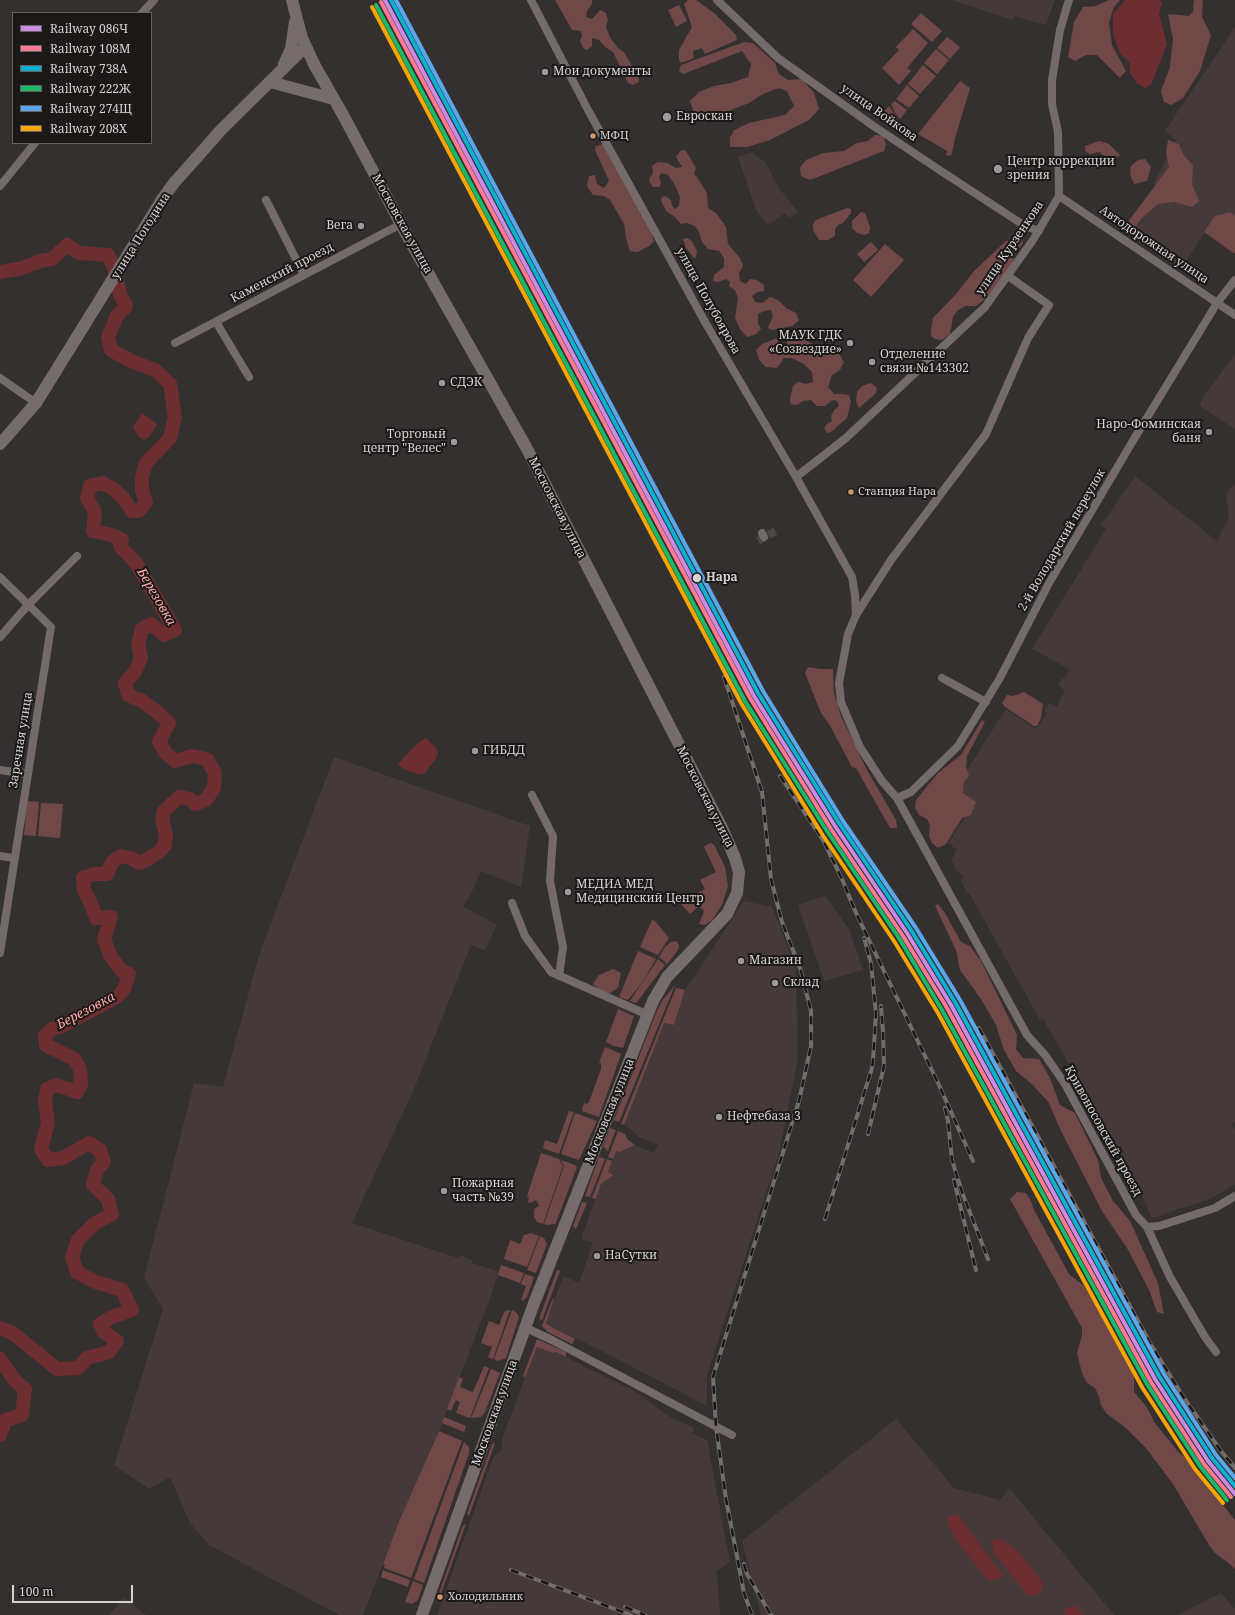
<!DOCTYPE html>
<meta charset="utf-8">
<style>
body{margin:0}
#map{position:relative;width:1235px;height:1615px;overflow:hidden;background:#353030;font-family:"Noto Serif",serif}
canvas{display:block}
.legend{position:absolute;left:12px;top:12px;width:140px;height:132px;box-sizing:border-box;background:#1b1818;border:1px solid #666262;margin:0;padding:5px 7px;list-style:none;font-size:12px;color:#d6d2d1}
.legend li{display:flex;align-items:center;gap:8px;height:20px}
.legend b{width:20px;border:1px solid #666262}
.scale{position:absolute;left:12px;top:1585px;width:121px;height:18px;box-sizing:border-box;border:2px solid #d6d2d1;border-top:0;padding-left:5px;font-size:12px;line-height:14px;white-space:nowrap;color:#d6d2d1;-webkit-text-stroke:3px #1b1818;paint-order:stroke}
</style>
<div id="map">
<canvas width="1235" height="1615"></canvas>
<ul class="legend">
<li><b style="height:5px;background:#ca8be6"></b>Railway 086Ч</li>
<li><b style="height:5px;background:#fe7a93"></b>Railway 108М</li>
<li><b style="height:5px;background:#0dafd3"></b>Railway 738А</li>
<li><b style="height:5px;background:#1ab867"></b>Railway 222Ж</li>
<li><b style="height:5px;background:#5aa8eb"></b>Railway 274Щ</li>
<li><b style="height:5px;background:#f7a600"></b>Railway 208Х</li>
</ul>
<div class="scale">100 m</div>
</div>
<script>
const c = document.querySelector('canvas').getContext('2d');
c.lineJoin = 'round';
function fill(path, color) {
  c.fillStyle = color;
  c.fill(path, 'evenodd');
}
function shape(rows) {
  const path = new Path2D();
  for (const r of rows) {
    path.moveTo(r[0], r[1]);
    for (let i = 2; i < r.length; i += 2) path.lineTo(r[i], r[i + 1]);
  }
  return path;
}
function trace(path, color, width, dash) {
  c.strokeStyle = color;
  c.lineWidth = width;
  c.lineCap = dash ? 'butt' : 'round';
  c.setLineDash(dash || []);
  c.stroke(path);
}
function write(font, color, halo, rows, align = 'center') {
  c.font = font + ' "Noto Serif",serif';
  c.lineWidth = 4;
  c.setLineDash([]);
  c.textBaseline = 'middle';
  c.strokeStyle = halo;
  c.fillStyle = color;
  for (const [text, x, y, turn = 0] of rows) {
    c.save();
    c.translate(x, y);
    c.rotate((+turn || 0) * Math.PI / 180);
    c.textAlign = isNaN(turn) ? turn : align;
    if (halo) c.strokeText(text, 0, 0);
    c.fillText(text, 0, 0);
    c.restore();
  }
}
fill(shape([
 [952,0,1055,0,1046,25,1014,16,1012,20],
 [1235,27,1235,216,1230,212,1215,216,1181,269,1125,231,1158,187,1153,184,1176,140,1165,131],
 [752,152,765,162,779,188,798,212,789,218,785,213,768,226,756,210,738,157],
 [1235,354,1235,429,1201,407,1200,403,1211,386],
 [1135,476,1217,541,1229,518,1226,493,1235,484,1235,1122,1232,1124,1235,1131,1235,1184,1210,1199,1152,1218,1126,1163,1104,1126,1102,1125,1103,1123,1043,1019,1040,1020,969,893,968,894,960,880,963,878,960,873,956,870,952,861,952,858,957,850,948,843,969,811,948,799,1006,709,1036,729,1047,713,1044,711,1049,703,1057,707,1065,690,1058,686,1062,678,1064,679,1069,669,1032,649,1106,529,1101,525],
 [334,757,530,826,521,887,481,871,471,894,463,906,497,925,485,950,471,945,414,1089,352,1223,458,1258,460,1255,472,1260,472,1263,499,1272,489,1301,439,1431,400,1519,363,1615,339,1615,209,1545,190,1523,170,1477,149,1489,114,1465,163,1309,144,1278,194,1083,223,1087,259,955],
 [825,896,849,929,863,970,824,981,798,905],
 [744,901,772,907,796,968,798,1058,779,1153,707,1375,707,1406,600,1350,548,1325,546,1321,564,1276,579,1283,593,1242,581,1239,601,1184,608,1172,616,1151,620,1152,635,1145,654,1153,658,1145,639,1137,628,1127,624,1125,664,1023,674,1025,685,990],
 [537,1346,553,1353,556,1352,634,1391,672,1418,694,1428,692,1433,707,1440,730,1562,717,1571,720,1615,437,1615,494,1455,501,1451,503,1436],
 [896,1419,954,1488,1000,1500,1010,1489,1114,1615,761,1615,742,1541],
 [1221,1593,1235,1609,1235,1615,1178,1615],
 [124,1598,146,1615,109,1615]
]), '#453939');
fill(shape([
 [555,0,592,0,592,4,587,11,586,17,592,19,600,10,606,13,608,20,606,27,610,37,618,48,624,52,639,78,639,82,633,85,628,83,613,52,605,47,599,40,592,38,592,46,587,50,583,48,580,41,582,36,581,31,572,30],
 [688,0,696,0,714,13,736,35,737,40,705,54,702,48,693,51,694,58,681,63,679,60,679,50,692,27,684,4],
 [1109,0,1120,0,1114,7,1109,22,1112,45,1126,71,1120,78,1097,55,1086,55,1075,61,1068,57,1074,22,1083,7,1096,6],
 [1194,0,1203,0,1202,17,1211,35,1200,71,1183,98,1171,105,1164,102,1161,91,1170,67,1173,39,1168,14,1189,16,1193,12],
 [679,5,687,21,676,27,668,10],
 [921,13,942,31,932,42,911,24],
 [913,29,928,43,907,68,911,71,899,85,882,68,899,50,896,47],
 [947,37,960,47,950,59,937,48],
 [744,42,753,43,775,63,779,74,788,80,802,79,814,93,819,109,809,120,770,140,747,147,730,147,730,138,734,130,749,123,785,115,794,106,787,91,779,88,763,94,749,103,703,121,694,113,690,101,699,92,714,86,731,83,748,77,751,64,742,51,683,74,679,71,681,65],
 [936,49,949,60,937,74,924,63],
 [923,65,936,76,920,94,908,84],
 [960,81,970,88,956,135,951,156,946,155,947,151,918,134],
 [907,85,919,96,909,108,896,99],
 [895,101,907,110,900,119,895,113,891,104],
 [889,106,897,118,898,128,880,116],
 [875,135,883,136,886,144,884,151,810,180,801,176,800,168,806,160,823,153,844,151,857,143,868,141],
 [1168,140,1179,144,1183,154,1193,166,1192,184,1199,201,1192,207,1175,202,1158,204,1141,219,1135,228,1130,228,1127,224,1133,215,1169,167,1166,153],
 [1099,141,1109,144,1120,155,1112,161,1099,152,1090,154,1085,151,1085,146],
 [603,144,650,227,654,241,649,246,638,252,630,251,626,238,624,224,610,200,604,196,593,195,587,186,589,176,595,175,597,184,604,188,609,181,595,150,596,146],
 [683,150,686,151,696,168,694,174,697,177,707,193,708,208,716,213,726,227,728,244,740,258,743,266,739,273,740,281,746,284,750,279,757,280,764,285,764,291,757,292,752,296,755,302,762,303,770,297,778,300,786,308,796,313,799,321,792,326,772,330,768,328,773,316,771,310,764,311,758,314,758,323,761,329,756,334,747,337,740,329,735,318,738,298,735,290,729,286,730,282,726,279,718,282,713,281,714,275,724,267,724,258,719,251,708,249,702,242,699,232,695,226,687,223,681,224,675,217,666,211,661,200,662,197,666,196,671,200,672,206,675,209,679,206,680,197,675,185,668,175,662,173,659,176,661,184,659,187,653,187,650,183,649,179,653,173,652,166,658,162,667,163,676,168,682,167,676,157,680,151],
 [1145,159,1151,167,1147,181,1134,184,1130,174,1131,166,1138,160],
 [847,208,851,209,851,213,843,223,838,225,835,229,835,236,828,240,819,240,813,230,813,224,816,220],
 [861,212,865,213,870,227,869,233,864,235,857,233,852,228,852,221],
 [1230,212,1235,216,1235,254,1204,232,1215,216],
 [687,238,692,241,697,251,696,258,693,257,686,248,683,239],
 [1022,239,1023,243,1014,255,1013,263,1001,281,985,299,976,306,966,306,958,310,953,317,950,334,942,340,935,339,931,336,931,330,933,318,956,294,974,271,1006,241,1015,241],
 [871,242,878,250,864,262,857,254],
 [885,244,904,260,871,297,853,280],
 [803,330,809,342,820,348,831,347,839,354,844,362,840,370,832,375,828,387,834,394,841,394,849,395,851,402,847,418,831,432,827,433,824,428,827,424,832,421,831,416,834,410,839,406,837,401,833,400,825,406,817,406,811,400,803,401,797,405,791,404,790,399,793,386,798,382,806,384,813,382,812,372,804,364,792,358,784,358,777,368,766,367,759,360,756,350,762,344,777,338,781,348,784,348,787,344,787,335,794,331],
 [871,383,876,387,877,390,874,395,859,408,856,401,857,392,862,386],
 [808,667,821,669,833,669,834,693,841,716,867,770,896,820,897,828,890,828,856,768,852,767,829,724,821,713,805,673],
 [1024,692,1043,704,1041,718,1037,726,1034,726,1005,707,1002,703,1007,695,1013,696],
 [982,720,985,722,967,756,966,767,969,776,964,782,963,793,976,802,971,815,962,818,946,844,938,848,932,843,929,836,930,825,927,819,919,815,915,808,916,800,938,773,961,755],
 [27,801,39,802,36,836,24,835],
 [41,803,63,804,60,838,38,836],
 [711,843,714,845,725,867,728,886,722,905,712,920,705,925,699,924,704,911,699,906,690,914,681,904,683,900,705,889,700,880,716,872,704,847,706,845],
 [938,904,945,913,961,942,970,946,981,961,1017,1035,1016,1049,1023,1058,1039,1059,1050,1078,1060,1105,1075,1113,1098,1160,1101,1178,1113,1201,1130,1221,1158,1283,1164,1314,1157,1312,1149,1290,1127,1248,1102,1211,1060,1129,1049,1103,1032,1084,1016,1071,1004,1050,996,1025,981,999,960,970,956,950,935,906],
 [652,920,655,921,669,938,658,955,640,947],
 [676,941,679,945,678,950,667,964,659,957,665,947,671,942],
 [638,951,656,959,641,984,628,1000,619,997],
 [658,959,665,965,637,1002,635,1003,630,1001],
 [613,969,621,973,618,988,610,993,601,991,593,984,599,975],
 [675,985,619,1122,614,1120,656,1013,662,1001],
 [676,988,685,990,674,1025,664,1023,624,1125,621,1124],
 [618,1009,634,1016,623,1048,614,1046,606,1042],
 [605,1047,621,1054,599,1117,582,1111,584,1103,587,1104,589,1102,601,1069,601,1063,599,1063],
 [569,1111,574,1112,559,1154,543,1148,545,1140,557,1144],
 [575,1113,597,1121,579,1160,561,1154],
 [610,1128,616,1130,608,1151,603,1147],
 [618,1131,625,1134,628,1140,635,1145,620,1152,616,1151,613,1159,608,1157],
 [541,1153,559,1159,563,1166,543,1224,537,1222,534,1217,534,1209,539,1206,536,1200,530,1203,528,1202,529,1197,527,1196],
 [599,1157,605,1159,590,1197,585,1196],
 [607,1159,612,1161,608,1172,613,1175,601,1184,596,1199,592,1198],
 [561,1160,575,1165,577,1167,557,1220,555,1224,547,1225,544,1224,564,1166],
 [1017,1192,1026,1193,1031,1201,1034,1210,1069,1274,1084,1286,1131,1365,1134,1374,1134,1392,1146,1406,1155,1423,1179,1453,1187,1458,1194,1465,1198,1474,1235,1520,1235,1569,1230,1564,1215,1553,1209,1545,1173,1484,1146,1448,1126,1428,1106,1413,1101,1405,1099,1396,1095,1388,1087,1383,1082,1373,1077,1353,1082,1335,1082,1328,1010,1199],
 [582,1202,587,1203,576,1229,573,1226],
 [531,1233,539,1236,527,1267,504,1259,510,1240,520,1244,524,1235],
 [540,1236,544,1238,547,1244,536,1273,527,1270],
 [501,1265,524,1273,520,1283,498,1275],
 [557,1270,560,1271,542,1320,539,1319],
 [525,1274,534,1277,527,1297,523,1301,521,1300,526,1286,521,1284],
 [553,1298,554,1299,546,1323,548,1325,575,1339,572,1344,548,1332,542,1326],
 [508,1310,510,1310,493,1359,488,1357,492,1347,481,1343,489,1321,499,1325,504,1312],
 [512,1310,517,1313,519,1317,506,1358,498,1361,494,1359],
 [537,1339,566,1352,566,1357,556,1352,553,1353,537,1347,525,1378,523,1376],
 [484,1366,489,1368,470,1418,456,1413,460,1402,456,1400,451,1411,447,1409,459,1377,463,1379,460,1387,473,1392],
 [491,1369,500,1373,485,1412,481,1417,471,1418],
 [444,1417,466,1426,464,1432,442,1423],
 [439,1431,462,1441,411,1578,384,1568,385,1565,383,1564,400,1519],
 [464,1442,469,1447,469,1453,424,1583,414,1579],
 [495,1443,469,1516,467,1514,492,1444],
 [466,1524,441,1594,439,1593,463,1525],
 [383,1570,410,1580,408,1587,381,1577],
 [413,1581,423,1585,418,1600,412,1604,405,1602]
]), '#714848');
fill(shape([
 [1125,0,1159,0,1162,3,1159,14,1167,44,1151,85,1145,88,1137,83,1130,73,1130,62,1120,54,1113,34,1113,14],
 [142,413,157,424,149,437,144,440,138,436,133,427],
 [425,738,427,739,436,748,438,754,435,760,424,774,416,774,402,768,398,764,417,744],
 [955,1514,959,1516,1004,1577,991,1581,987,1579,956,1540,947,1522,947,1518,950,1515],
 [999,1539,1003,1540,1019,1552,1043,1583,1041,1592,1037,1595,1028,1596,994,1553,992,1544,994,1540],
 [1075,1605,1084,1615,1063,1615,1066,1609]
]), '#6c2e31');
trace(shape([
 [0,272,23,268,40,261,52,259,67,245,79,253,108,255,114,269,120,294,126,306,117,316,108,337,111,350,131,361,155,370,170,384,175,417,170,438,146,463,142,477,142,490,146,502,139,511,132,511,123,498,112,488,102,483,90,486,87,498,95,512,93,531,112,535,122,540,120,546,136,563,175,630,164,635,151,624,142,629,138,644,141,658,135,672,125,683,128,695,142,701,157,712,169,723,159,742,166,753,175,761,192,756,207,759,215,773,214,788,206,800,195,804,190,799,179,797,164,811,162,819,166,835,165,845,159,852,148,859,139,863,131,858,121,856,112,862,107,874,94,874,83,878,84,890,92,906,96,918,111,917,104,939,111,957,121,970,129,974,124,989,118,996,62,1026,52,1029,45,1036,46,1045,74,1059,80,1069,81,1085,77,1092,57,1085,47,1089,45,1103,48,1123,41,1149,48,1160,63,1158,89,1143,100,1150,104,1162,97,1170,93,1185,108,1199,112,1214,94,1224,78,1240,72,1257,77,1272,96,1282,122,1290,132,1310,112,1317,100,1324,104,1332,117,1341,109,1352,87,1358,78,1368,57,1369,14,1334,0,1328],
 [0,1359,15,1381,25,1389,22,1415,6,1420,0,1435]
]), '#6c2e31', 14);
trace(shape([
 [758,541,779,529]
]), '#4d4848', 8, [8, 4]);
trace(shape([
 [531,0,588,110,705,322,796,477,852,577,855,595,856,615],
 [717,0,778,58,872,125,938,169,1025,226,1039,231],
 [142,13,154,0],
 [0,186,35,143],
 [1059,196,1235,315],
 [266,200,304,275],
 [1008,276,1049,305,1028,338,986,434,891,560,856,615,848,634,839,683,841,702,860,747,882,781,897,798,1027,1035,1045,1055,1065,1084,1136,1215,1147,1227,1170,1277,1205,1337,1216,1352],
 [216,322,249,377],
 [175,343,401,224],
 [0,378,36,403],
 [796,477,846,438,985,307,1033,240,1059,196,1058,132,1052,104,1052,80,1060,30,1069,0],
 [762,533,764,537],
 [0,577,51,627,0,953],
 [0,637,28,605,77,556],
 [942,678,986,702],
 [0,770,27,774],
 [532,795,553,836,550,881,563,947,559,976],
 [897,798,911,792,958,746,1000,678,1049,583,1134,439,1217,303,1235,280],
 [0,856,15,858],
 [512,903,525,936,551,972,648,1015],
 [1147,1227,1159,1226,1215,1208,1235,1196],
 [526,1328,550,1339,732,1435]
]), '#746a6a', 8);
trace(shape([
 [292,0,302,38,315,66,342,113,410,241,526,447,722,828,735,858,739,872,737,893,727,914,667,977,653,1001,533,1306,422,1615],
 [284,64,291,49,295,22],
 [270,82,334,99],
 [0,444,36,403,163,198,174,183,221,130,306,46]
]), '#766c6c', 12);
const rail = shape([
 [724,677,762,792,771,879,782,922,801,971,811,1011,811,1046,799,1101,713,1377,716,1427,726,1499,744,1593,752,1615],
 [780,776,823,840,842,879,856,913,939,1085,973,1161],
 [979,1028,1150,1343,1184,1398,1221,1451,1235,1468],
 [945,1108,948,1121,952,1160,962,1192,988,1259],
 [868,1134,884,1066,883,1032,881,1006],
 [954,1180,976,1270],
 [825,1219,872,1068,873,1061,876,1014,871,963,864,938],
 [744,1564,747,1574,771,1615],
 [511,1570,631,1615],
 [625,1607,645,1615]
]);
trace(rail, '#726c6c', 4);
trace(rail, '#1b1818', 2.5, [8]);
trace(shape([
 [385,0,754,696,835,826,907,933,951,1005,1155,1379,1208,1461,1235,1494]
]), '#ca8be6', 4);
trace(shape([
 [381,2,750,698,831,829,903,936,947,1008,1151,1382,1204,1464,1231,1497]
]), '#fe7a93', 4);
trace(shape([
 [391,0,758,693,839,823,911,930,955,1002,1159,1376,1212,1458,1235,1486]
]), '#0dafd3', 4);
trace(shape([
 [376,5,745,701,827,831,899,938,942,1010,1147,1384,1200,1466,1227,1500]
]), '#1ab867', 4);
trace(shape([
 [396,0,763,691,843,821,916,928,960,1000,1164,1374,1216,1455,1235,1478]
]), '#5aa8eb', 4);
trace(shape([
 [372,7,741,703,822,834,894,941,938,1013,1142,1387,1195,1469,1223,1503]
]), '#f7a600', 4);
for (const [x, y, r, color] of [
 [545,72,4,"#9e9999"],
 [667,117,5,"#9e9999"],
 [593,136,3.5,"#cd976f"],
 [998,169,5,"#9e9999"],
 [361,226,4,"#9e9999"],
 [850,343,4,"#9e9999"],
 [872,362,4,"#9e9999"],
 [442,383,4,"#9e9999"],
 [1209,432,4,"#9e9999"],
 [454,442,4,"#9e9999"],
 [851,492,3.5,"#cd976f"],
 [697,578,5,"#d6d2d1"],
 [475,751,4,"#9e9999"],
 [568,892,4,"#9e9999"],
 [741,961,4,"#9e9999"],
 [775,983,4,"#9e9999"],
 [719,1117,4,"#9e9999"],
 [444,1191,4,"#9e9999"],
 [597,1256,4,"#9e9999"],
 [440,1597,3.5,"#cd976f"]
]) {
  const dot = new Path2D();
  dot.arc(x, y, r, 0, 2 * Math.PI);
  c.fillStyle = color;
  c.fill(dot);
  trace(dot, '#1b1818', 1.5);
}
write('11px', '#d6d2d1', '#1b1818', [
 ["МФЦ",600,136],
 ["Станция Нара",858,492],
 ["Холодильник",448,1597]
], 'left');
write('12px', '#d6d2d1', '#1b1818', [
 ["Мои документы",553,72],
 ["Евроскан",676,117],
 ["Центр коррекции",1007,162],
 ["зрения",1007,176],
 ["Вега",353,226,"right"],
 ["МАУК ГДК",842,336,"right"],
 ["«Созвездие»",842,350,"right"],
 ["Отделение",880,355],
 ["связи №143302",880,369],
 ["СДЭК",450,383],
 ["Наро-Фоминская",1201,425,"right"],
 ["баня",1201,439,"right"],
 ["Торговый",446,435,"right"],
 ["центр \"Велес\"",446,449,"right"],
 ["ГИБДД",483,751],
 ["МЕДИА МЕД",576,885],
 ["Медицинский Центр",576,899],
 ["Магазин",749,961],
 ["Склад",783,983],
 ["Нефтебаза 3",727,1117],
 ["Пожарная",452,1184],
 ["часть №39",452,1198],
 ["НаСутки",605,1256]
], 'left');
write('12px', '#d6d2d1', '#1b1818', [
 ["улица Войкова",879,113,35],
 ["Московская улица",402,224,61],
 ["улица Погодина",141,236,-58],
 ["Автодорожная улица",1154,245,34],
 ["улица Курзенкова",1010,248,-56],
 ["Каменский проезд",282,273,-28],
 ["улица Полубоярова",708,301,61],
 ["Московская улица",557,508,63],
 ["2-й Володарский переулок",1062,540,-60],
 ["Заречная улица",21,740,-81],
 ["Московская улица",705,797,63],
 ["Московская улица",610,1111,-68],
 ["Кривоносовский проезд",1103,1131,61],
 ["Московская улица",495,1413,-70]
]);
write('bold 12px', '#d6d2d1', '#1b1818', [
 ["Нара",706,578]
], 'left');
write('italic 13px', '#feaaa9', '#1b1818', [
 ["Березовка",156,597,60],
 ["Березовка",86,1011,-28]
]);
</script>
